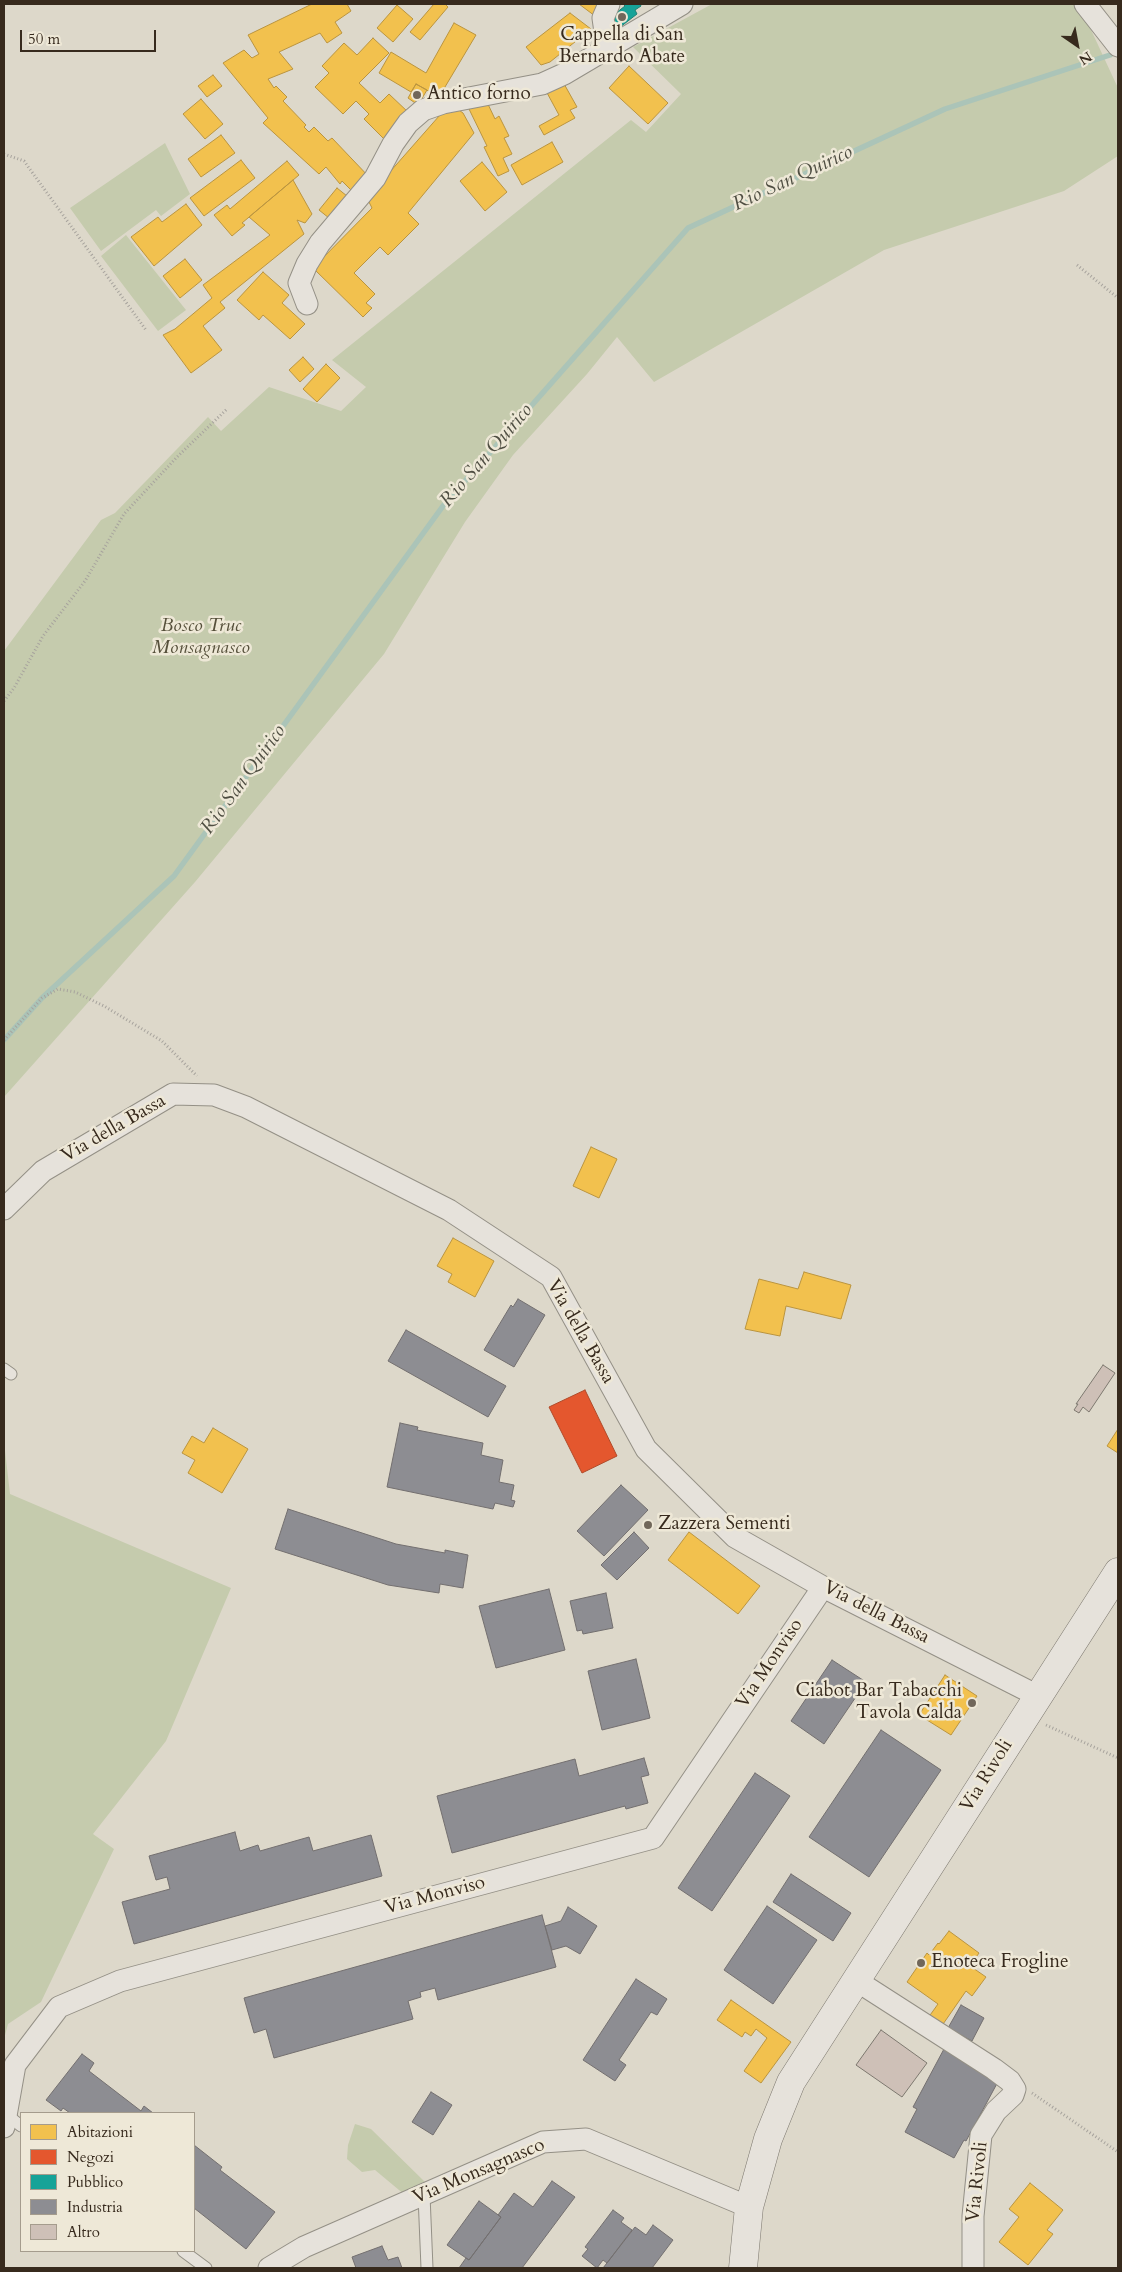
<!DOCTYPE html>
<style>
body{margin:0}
#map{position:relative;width:1122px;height:2272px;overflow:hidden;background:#ddd8ca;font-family:Cardo,serif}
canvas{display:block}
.frame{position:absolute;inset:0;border:5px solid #372a1d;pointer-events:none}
.legend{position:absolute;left:20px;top:2112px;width:175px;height:140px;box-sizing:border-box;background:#eee8d7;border:1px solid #a59c8d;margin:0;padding:6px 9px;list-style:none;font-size:15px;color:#372a1d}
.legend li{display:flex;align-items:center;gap:10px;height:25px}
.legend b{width:25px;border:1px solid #a59c8d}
.north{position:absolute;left:1052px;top:20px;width:50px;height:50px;-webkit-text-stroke:4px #eee8d7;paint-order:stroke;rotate:147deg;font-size:14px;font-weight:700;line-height:20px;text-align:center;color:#372a1d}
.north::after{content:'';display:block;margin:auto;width:18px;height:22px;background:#372a1d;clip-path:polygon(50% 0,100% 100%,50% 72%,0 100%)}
.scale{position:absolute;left:20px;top:30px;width:136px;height:22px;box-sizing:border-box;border:2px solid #372a1d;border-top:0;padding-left:6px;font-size:15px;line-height:18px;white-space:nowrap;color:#372a1d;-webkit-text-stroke:4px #eee8d7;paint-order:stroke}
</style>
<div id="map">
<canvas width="1122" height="2272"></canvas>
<div class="frame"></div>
<ul class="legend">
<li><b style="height:14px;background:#f2c14e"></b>Abitazioni</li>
<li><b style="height:14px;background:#e4572e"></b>Negozi</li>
<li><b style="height:14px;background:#17a398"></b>Pubblico</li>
<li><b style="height:14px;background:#8d8d92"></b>Industria</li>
<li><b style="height:14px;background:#cec0b7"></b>Altro</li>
</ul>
<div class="north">N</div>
<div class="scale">50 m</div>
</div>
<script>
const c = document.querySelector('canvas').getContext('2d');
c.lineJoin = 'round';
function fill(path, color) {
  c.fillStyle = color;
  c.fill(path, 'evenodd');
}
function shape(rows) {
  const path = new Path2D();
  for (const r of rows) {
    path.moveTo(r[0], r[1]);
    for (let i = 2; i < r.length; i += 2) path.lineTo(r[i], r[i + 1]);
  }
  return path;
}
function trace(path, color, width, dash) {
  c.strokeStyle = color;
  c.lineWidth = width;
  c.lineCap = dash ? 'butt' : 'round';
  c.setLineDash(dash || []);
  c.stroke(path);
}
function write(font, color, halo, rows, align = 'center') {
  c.font = font + ' Cardo,serif';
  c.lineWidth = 5;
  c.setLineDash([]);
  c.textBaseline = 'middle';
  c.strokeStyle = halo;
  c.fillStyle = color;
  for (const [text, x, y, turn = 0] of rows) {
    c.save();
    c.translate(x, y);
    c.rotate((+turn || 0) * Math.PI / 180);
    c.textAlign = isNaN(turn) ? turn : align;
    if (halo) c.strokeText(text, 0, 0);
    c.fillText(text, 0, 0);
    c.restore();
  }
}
fill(shape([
 [712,4,1079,4,1118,88,1118,156,1064,191,884,250,654,382,617,337,587,374,513,455,465,522,384,654,195,882,4,1097,4,651,101,520,115,513,208,417,221,431,269,387,341,411,366,387,332,360,631,120,646,132,681,94,633,47],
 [165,143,190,194,161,216,156,210,101,251,70,208],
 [126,235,186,310,158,331,101,256],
 [4,1442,10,1494,231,1588,166,1741,93,1834,114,1849,41,2002,8,2024,4,2039],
 [355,2124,371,2129,426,2183,405,2195,375,2170,362,2172,347,2159,348,2145]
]), '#c5cbad');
const homes = shape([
 [312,4,347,4,351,11,335,22,342,33,327,43,320,33,279,52,293,69,268,79,274,88,276,86,287,97,283,101,306,125,304,127,309,132,314,127,328,141,332,138,371,179,355,194,342,181,340,184,326,167,319,174,263,123,268,118,223,63,244,50,252,58,259,54,248,35,312,4],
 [434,4,445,4,448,7,420,40,410,32,434,4],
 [579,4,604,4,595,16,579,4],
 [397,5,413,19,393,42,377,28,397,5],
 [570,13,591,29,550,62,541,65,526,47,570,13],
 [454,23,476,35,439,97,416,84,411,92,379,73,391,52,426,73,454,23],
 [373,38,389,53,359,83,380,103,389,94,409,113,384,139,364,119,369,114,356,101,343,114,315,87,329,73,322,66,344,43,357,55,373,38],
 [629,66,668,103,648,124,609,88,629,66],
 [213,75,222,86,207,97,198,86,213,75],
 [563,82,577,107,570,110,575,118,544,135,539,126,559,115,546,91,563,82],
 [416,84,427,90,418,105,408,98,416,84],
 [201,99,223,124,205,139,183,114,201,99],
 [486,100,495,119,499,116,509,136,504,138,512,154,503,158,509,171,498,176,484,147,487,146,469,109,486,100],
 [447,107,456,108,463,113,474,133,408,213,419,224,388,255,380,247,354,273,375,294,366,303,372,308,363,317,313,268,372,208,367,198,447,107],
 [221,135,235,153,201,177,188,159,221,135],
 [552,142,563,162,522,185,511,165,552,142],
 [241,160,255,178,204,216,190,198,241,160],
 [287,161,299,175,242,223,245,225,232,236,214,215,227,205,230,209,287,161],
 [482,162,507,192,485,211,460,181,482,162],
 [293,180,312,214,305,223,297,220,304,234,220,302,225,308,203,326,222,350,191,373,163,335,175,329,212,298,203,285,270,235,249,217,293,180],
 [337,188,352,200,334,222,319,210,337,188],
 [186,204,202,225,154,266,131,237,158,217,162,222,186,204],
 [185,259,202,280,180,298,163,276,185,259],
 [263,272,289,295,282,303,305,324,290,339,263,315,259,320,237,300,263,272],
 [303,357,314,369,300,382,289,370,303,357],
 [326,364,340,378,317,402,303,389,326,364],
 [591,1147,617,1159,599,1198,573,1186,591,1147],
 [453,1238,494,1261,475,1297,448,1282,452,1274,437,1266,453,1238],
 [804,1272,851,1285,841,1319,786,1306,780,1336,745,1329,759,1279,798,1289,804,1272],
 [213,1428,248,1449,222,1493,188,1473,195,1460,182,1453,192,1436,204,1443,213,1428],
 [1118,1429,1118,1453,1107,1446,1118,1429],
 [689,1532,760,1586,738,1614,668,1560,689,1532],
 [945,1675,977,1696,951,1735,919,1715,945,1675],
 [949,1931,979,1953,972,1963,975,1965,973,1968,986,1977,972,1996,966,1991,941,2027,928,2018,938,2004,907,1982,927,1953,929,1955,938,1943,939,1944,949,1931],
 [731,2000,791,2042,761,2083,744,2071,767,2038,756,2029,751,2036,745,2032,742,2037,717,2020,731,2000],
 [1030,2183,1063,2210,1047,2230,1053,2234,1028,2265,999,2242,1019,2217,1009,2209,1030,2183]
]);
fill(homes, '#f2c14e');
trace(homes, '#ba943f', 1);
const shops = shape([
 [585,1390,617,1456,582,1473,549,1407,585,1390]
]);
fill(shops, '#e4572e');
trace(shops, '#b04a29', 1);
const public = shape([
 [623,4,640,4,641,6,635,10,637,14,615,31,607,20,625,6,623,4]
]);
fill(public, '#17a398');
trace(public, '#217f73', 1);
const industry = shape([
 [518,1299,545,1315,514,1367,484,1350,511,1305,513,1307,518,1299],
 [406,1330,506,1386,488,1417,388,1361,406,1330],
 [400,1423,418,1427,417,1430,483,1443,481,1455,503,1460,499,1482,514,1485,511,1500,515,1501,513,1507,495,1503,493,1509,387,1487,400,1423],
 [621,1485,648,1510,604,1556,577,1531,621,1485],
 [288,1509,396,1544,445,1553,445,1550,468,1555,463,1588,440,1584,439,1593,388,1585,275,1549,288,1509],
 [634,1532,649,1548,617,1580,601,1565,634,1532],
 [549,1589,565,1650,496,1668,479,1606,549,1589],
 [606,1593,613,1628,583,1634,582,1630,577,1631,570,1601,606,1593],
 [636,1659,650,1718,602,1730,588,1671,636,1659],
 [832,1660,866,1682,824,1744,791,1721,832,1660],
 [881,1730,941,1770,869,1877,809,1837,881,1730],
 [644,1758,649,1775,641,1777,648,1803,626,1809,625,1806,452,1853,437,1796,575,1759,579,1776,644,1758],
 [755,1773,790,1796,712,1911,678,1888,755,1773],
 [235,1832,240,1851,258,1845,260,1851,309,1837,313,1851,371,1835,382,1876,134,1944,122,1902,170,1889,167,1877,156,1880,149,1856,235,1832],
 [791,1874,851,1913,833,1941,773,1902,791,1874],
 [767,1906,817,1940,773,2004,724,1970,767,1906],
 [568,1907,597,1926,580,1954,566,1946,552,1950,545,1926,561,1921,568,1907],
 [542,1915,556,1967,438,2000,435,1988,420,1992,421,1997,408,2001,413,2019,274,2058,266,2029,254,2033,244,1998,542,1915],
 [636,1979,667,1999,657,2015,651,2012,619,2060,626,2065,615,2081,583,2060,636,1979],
 [961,2005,984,2018,972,2041,948,2028,961,2005],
 [944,2049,1000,2078,966,2141,964,2140,954,2158,905,2132,917,2109,913,2107,944,2049],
 [82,2054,94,2063,89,2071,141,2111,144,2106,153,2113,70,2113,63,2108,61,2111,46,2100,82,2054],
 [431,2092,452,2105,433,2135,412,2122,431,2092],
 [194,2145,222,2167,220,2170,275,2212,246,2249,194,2208,194,2145],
 [552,2181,575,2197,522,2268,459,2268,466,2258,469,2260,501,2217,498,2215,514,2193,533,2207,552,2181],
 [479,2201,501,2217,469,2260,447,2245,479,2201],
 [613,2210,624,2218,621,2222,632,2230,607,2263,603,2260,597,2268,582,2256,588,2249,585,2247,613,2210],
 [653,2225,673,2240,652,2268,603,2268,635,2227,646,2235,653,2225],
 [382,2246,388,2260,398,2257,402,2268,356,2268,352,2257,382,2246]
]);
fill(industry, '#8d8d92');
trace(industry, '#736f6f', 1);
trace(shape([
 [4,1040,42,998,174,876,443,506,688,228,945,109,1110,55]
]), '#abc4b8', 5.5);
const building = shape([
 [1103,1365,1115,1373,1089,1412,1083,1407,1079,1413,1074,1410,1078,1404,1076,1404,1103,1365],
 [881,2030,927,2063,902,2097,856,2065,881,2030]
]);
fill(building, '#cec0b7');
trace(building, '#7d786f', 1);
const lane = shape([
 [4,1369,11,1374],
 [6,2114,21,2126],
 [424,2195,427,2268],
 [183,2251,206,2268]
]);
const street = shape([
 [609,4,603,18,605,32,613,45,682,4],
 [1085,4,1118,46],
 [307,304,299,283,307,264,320,243,375,178,393,144,408,123,423,110,443,103,542,84,564,74,613,45],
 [4,1209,43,1171,173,1094,214,1095,246,1107,449,1210,551,1277,646,1449,735,1537,823,1587,1038,1696],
 [857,1981,994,2069,1010,2081,1015,2089,1013,2095,996,2111,981,2135,973,2216,973,2268],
 [4,2127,15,2065,59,2007,120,1981,653,1838,823,1587],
 [269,2268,304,2247,543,2142,586,2139,749,2207]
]);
const secondary = shape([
 [743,2268,749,2207,768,2139,791,2082,1118,1572]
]);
trace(lane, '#949086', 13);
trace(street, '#949086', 23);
trace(secondary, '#7d786f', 29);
trace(shape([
 [4,154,24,161,146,330],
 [1077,265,1118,298],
 [4,701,14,688,43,636,85,581,124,514,177,457,227,409],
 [4,1040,42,998,58,989,75,992,104,1006,162,1041,197,1076],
 [1046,1725,1118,1758],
 [1032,2093,1118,2152]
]), '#a7a39d', 3, [1, 2.5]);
trace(lane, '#e6e2db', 11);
trace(street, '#e6e2db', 21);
trace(secondary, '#e6e2db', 28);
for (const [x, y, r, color] of [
 [622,17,5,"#71675a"],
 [417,95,5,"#71675a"],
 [648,1525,5,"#71675a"],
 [972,1703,5,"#71675a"],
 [921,1963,5,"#71675a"]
]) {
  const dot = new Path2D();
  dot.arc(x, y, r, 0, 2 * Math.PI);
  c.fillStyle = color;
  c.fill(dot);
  trace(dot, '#eee8d7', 2);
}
write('19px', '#372a1d', '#eee8d7', [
 ["Cappella di San",622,36,"center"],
 ["Bernardo Abate",622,58,"center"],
 ["Antico forno",427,95],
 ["Zazzera Sementi",658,1525],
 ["Ciabot Bar Tabacchi",962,1692,"right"],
 ["Tavola Calda",962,1714,"right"],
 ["Enoteca Frogline",931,1963]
], 'left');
write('italic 19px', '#56503b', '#eee8d7', [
 ["Bosco Truc",201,627],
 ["Monsagnasco",201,649]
]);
write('19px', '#372a1d', '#eee8d7', [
 ["Via della Bassa",114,1129,-30],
 ["Via della Bassa",580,1332,60],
 ["Via della Bassa",876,1613,27],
 ["Via Monviso",770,1664,-56],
 ["Via Rivoli",987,1776,-58],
 ["Via Monviso",435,1896,-15],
 ["Via Monsagnasco",479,2172,-23],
 ["Via Rivoli",978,2182,-84]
]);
write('italic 20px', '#4f4e42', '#eee8d7', [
 ["Rio San Quirico",793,179,-25],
 ["Rio San Quirico",487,456,-49],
 ["Rio San Quirico",244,780,-54]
]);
</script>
